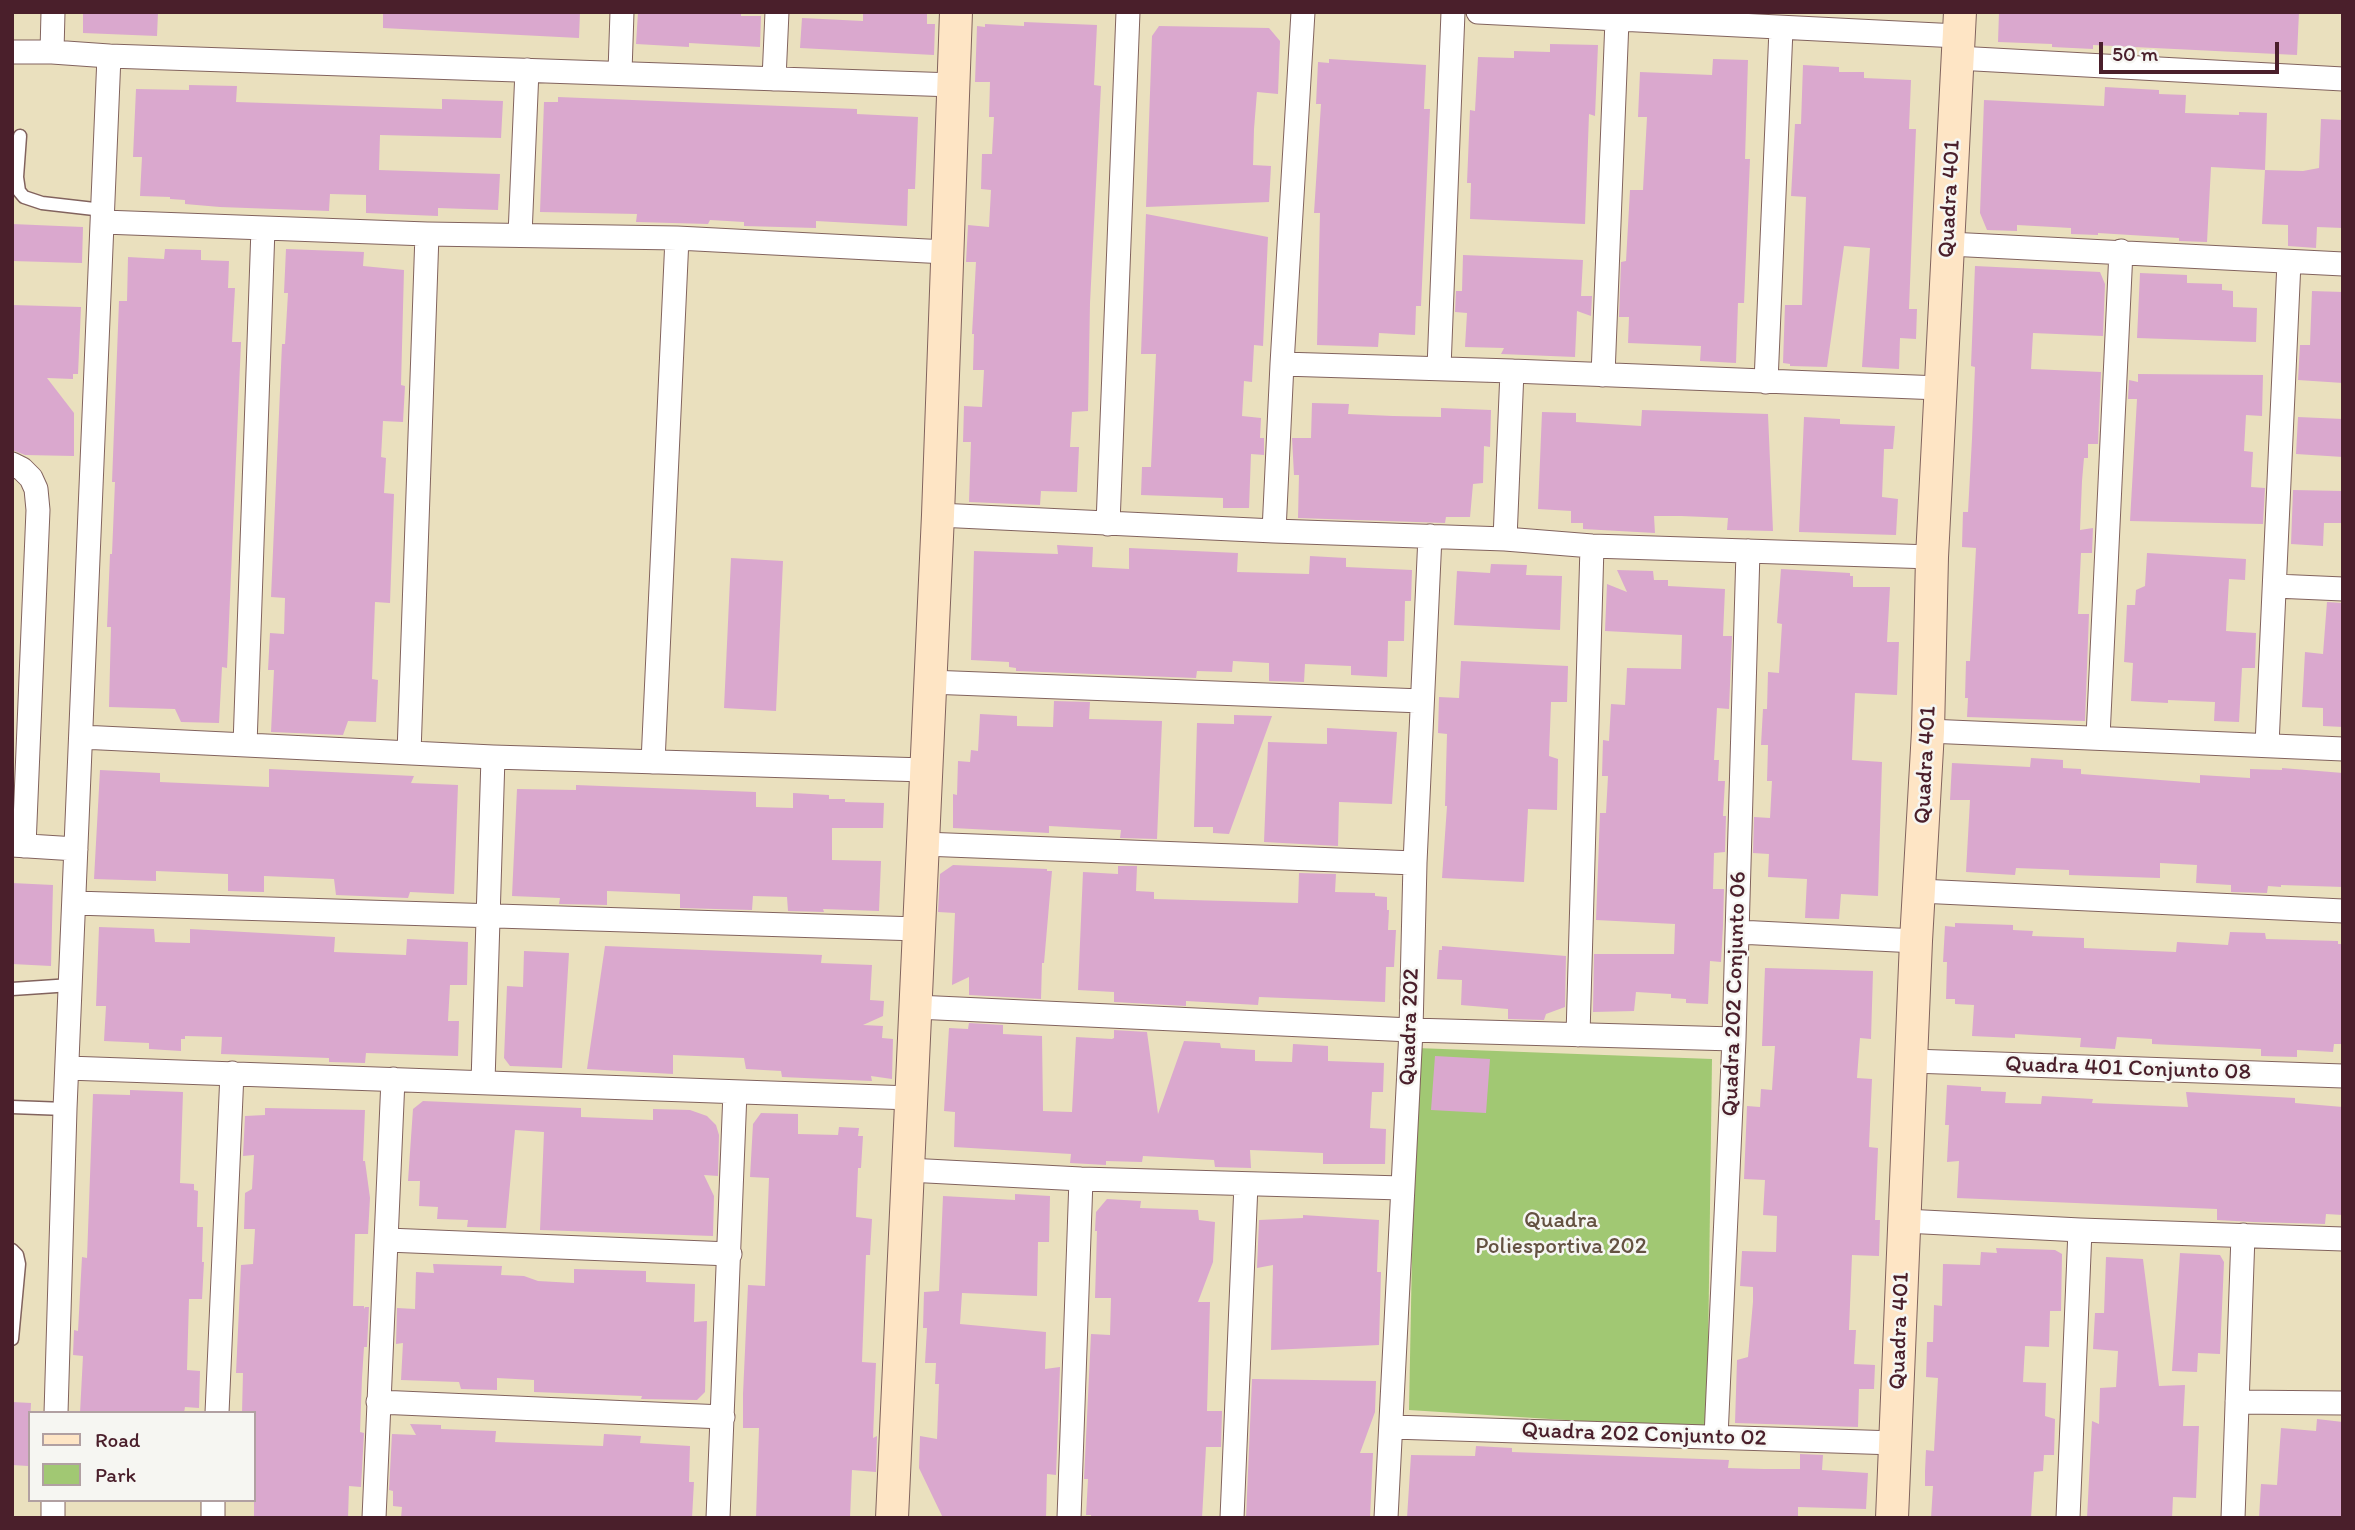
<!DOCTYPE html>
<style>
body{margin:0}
#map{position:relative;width:2355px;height:1530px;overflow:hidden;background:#eae0be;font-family:Itim,sans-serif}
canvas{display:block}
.frame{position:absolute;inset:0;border:14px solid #4a1f2b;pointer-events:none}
.legend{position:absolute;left:28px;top:1411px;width:228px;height:91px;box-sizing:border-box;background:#f6f6f2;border:2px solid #b1a0a2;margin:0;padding:9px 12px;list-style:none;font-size:21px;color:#4a1f2b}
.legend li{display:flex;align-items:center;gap:14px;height:35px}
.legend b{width:35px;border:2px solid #b1a0a2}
.scale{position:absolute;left:2099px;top:42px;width:180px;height:32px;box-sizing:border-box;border:4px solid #4a1f2b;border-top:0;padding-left:9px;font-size:21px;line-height:24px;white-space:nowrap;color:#4a1f2b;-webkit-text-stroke:5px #f6f6f2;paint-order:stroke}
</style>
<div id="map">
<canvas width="2355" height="1530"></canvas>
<div class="frame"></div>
<ul class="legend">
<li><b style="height:9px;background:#fee5c5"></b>Road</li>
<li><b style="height:19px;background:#a1c873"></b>Park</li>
</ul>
<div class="scale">50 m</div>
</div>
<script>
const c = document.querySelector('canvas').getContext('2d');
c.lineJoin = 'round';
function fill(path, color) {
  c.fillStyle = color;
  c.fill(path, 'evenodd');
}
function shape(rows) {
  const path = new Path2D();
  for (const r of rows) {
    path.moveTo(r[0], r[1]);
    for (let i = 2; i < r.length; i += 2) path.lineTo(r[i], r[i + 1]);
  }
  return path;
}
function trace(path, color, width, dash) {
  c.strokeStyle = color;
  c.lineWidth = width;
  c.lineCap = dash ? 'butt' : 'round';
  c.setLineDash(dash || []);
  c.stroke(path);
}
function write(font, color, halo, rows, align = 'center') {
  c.font = font + ' Itim,sans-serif';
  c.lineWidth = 5;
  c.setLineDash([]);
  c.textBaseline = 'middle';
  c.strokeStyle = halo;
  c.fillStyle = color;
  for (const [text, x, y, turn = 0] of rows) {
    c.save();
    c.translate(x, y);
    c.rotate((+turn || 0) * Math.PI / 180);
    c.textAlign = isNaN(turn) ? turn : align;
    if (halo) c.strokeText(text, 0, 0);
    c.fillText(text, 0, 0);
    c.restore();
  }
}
fill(shape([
 [1416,1048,1712,1059,1707,1429,1409,1410]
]), '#a1c873');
fill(shape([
 [83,12,158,12,157,36,83,33],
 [383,12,580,12,579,38,383,28],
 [638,12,741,12,741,16,761,16,760,47,689,43,689,47,636,44],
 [863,12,927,12,927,24,935,24,934,55,800,48,802,18,863,21],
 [1999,12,2299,12,2297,55,2093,45,2093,49,2052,47,2052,44,1998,42],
 [1024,22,1097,25,1094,85,1101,86,1090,303,1088,411,1072,412,1070,447,1079,447,1077,492,1041,491,1040,505,969,502,971,442,963,442,964,406,982,407,984,370,973,370,974,334,972,334,976,262,966,262,968,225,989,227,991,190,981,189,982,154,992,154,994,117,989,117,990,82,975,82,977,26,985,27,985,24,1024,26],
 [1159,26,1269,28,1280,41,1278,94,1257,92,1254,129,1253,165,1271,166,1269,202,1146,207,1152,36],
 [1550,44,1598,45,1595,116,1589,114,1585,224,1470,219,1471,183,1467,183,1470,110,1475,111,1478,57,1514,58,1514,51,1550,52],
 [1329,59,1426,65,1424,109,1430,109,1421,306,1416,306,1415,335,1379,333,1378,347,1317,345,1320,213,1314,213,1321,104,1316,104,1318,62,1329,63],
 [1713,59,1748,60,1745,159,1750,159,1744,303,1738,303,1736,363,1700,361,1701,346,1628,343,1629,317,1619,317,1621,262,1626,261,1630,190,1643,190,1647,117,1638,117,1640,72,1712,75],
 [1803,65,1839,67,1839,72,1864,72,1864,78,1911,80,1909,129,1916,129,1909,309,1917,309,1916,339,1900,338,1899,369,1862,367,1870,248,1844,246,1827,367,1790,366,1790,364,1783,363,1785,305,1802,305,1806,197,1791,196,1795,124,1801,124],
 [189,85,237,86,236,102,442,109,442,99,503,101,501,138,380,135,379,170,500,174,498,210,438,208,438,216,366,213,366,195,330,194,329,211,220,207,185,204,185,200,170,199,170,197,140,196,142,157,133,157,136,89,189,90],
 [2105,87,2159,90,2159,94,2186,95,2185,113,2239,115,2239,112,2267,113,2265,170,2303,171,2319,168,2321,119,2343,120,2343,228,2317,227,2316,248,2288,246,2288,225,2262,224,2265,170,2211,167,2207,242,2179,241,2179,238,2098,233,2098,235,2071,234,2071,228,2017,225,2017,231,1987,230,1980,213,1984,100,2104,106],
 [558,97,857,109,857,114,918,117,915,189,908,189,907,226,816,221,816,228,744,226,744,222,710,220,708,224,636,222,637,214,540,212,544,102,558,102],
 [1146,214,1268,237,1263,346,1254,345,1252,382,1244,381,1242,416,1261,418,1260,438,1264,438,1264,455,1251,454,1249,508,1223,508,1223,498,1141,495,1142,467,1151,467,1155,378,1156,354,1141,354],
 [12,224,83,227,82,263,12,261],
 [165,249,201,250,201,260,229,261,228,288,235,288,232,342,241,342,227,668,222,667,219,723,181,722,175,709,109,707,111,627,107,627,110,554,112,554,115,482,112,482,119,301,127,301,128,257,164,259],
 [286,249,364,252,363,266,404,270,401,385,405,386,403,422,383,421,381,457,386,458,384,493,394,494,390,603,375,602,372,679,378,680,376,722,348,721,343,735,271,732,274,670,268,670,270,633,284,634,285,598,271,597,282,344,285,344,288,293,284,293],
 [1463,255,1583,260,1581,296,1592,296,1591,316,1577,311,1575,357,1501,354,1504,348,1465,347,1467,313,1455,312,1456,291,1462,291],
 [1975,266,2100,272,2105,284,2103,336,2033,333,2031,369,2101,372,2098,444,2088,444,2088,458,2084,458,2082,481,2080,530,2093,528,2092,553,2081,553,2078,614,2089,614,2085,721,1967,717,1968,698,1965,698,1966,661,1970,661,1976,548,1962,547,1963,512,1968,512,1972,439,1975,367,1971,366],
 [2140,273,2187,275,2187,283,2222,284,2222,290,2233,291,2233,307,2257,308,2256,342,2137,338],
 [2312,291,2343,292,2343,383,2298,380,2300,345,2310,345],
 [12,305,81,307,78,374,73,374,73,379,47,378,74,413,74,456,25,455,12,450],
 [2138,374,2263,375,2262,416,2246,415,2244,451,2253,452,2251,487,2265,488,2263,524,2130,521,2137,399,2128,399,2129,380,2138,382],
 [1312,403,1349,404,1348,414,1393,416,1441,417,1441,408,1491,410,1490,447,1484,446,1483,483,1473,484,1470,517,1446,517,1445,523,1298,518,1299,475,1294,475,1292,438,1311,438],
 [1642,410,1768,414,1773,531,1727,530,1728,518,1681,516,1654,516,1655,533,1583,529,1583,523,1571,523,1571,511,1538,509,1542,412,1576,413,1576,422,1641,426],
 [1804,417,1840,419,1840,424,1895,426,1893,449,1884,449,1882,497,1898,499,1896,535,1799,532],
 [2298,417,2343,419,2343,457,2296,454],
 [2293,490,2343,491,2343,523,2324,523,2323,546,2291,544],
 [1057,545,1093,547,1092,567,1129,569,1129,548,1238,553,1237,572,1309,574,1310,556,1346,558,1346,567,1412,570,1411,601,1405,601,1404,641,1388,641,1387,677,1351,675,1351,666,1305,664,1304,682,1269,681,1269,663,1233,661,1232,672,1197,671,1196,678,1016,671,1016,668,1009,667,1009,662,971,660,974,551,1058,554],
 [2147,553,2246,559,2245,580,2229,579,2226,631,2256,633,2255,668,2242,668,2239,722,2214,721,2215,702,2168,700,2168,703,2131,701,2133,663,2124,662,2127,605,2135,605,2136,590,2145,586],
 [731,558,783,561,776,711,724,708],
 [1491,564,1527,565,1526,575,1562,576,1560,630,1454,625,1457,571,1490,573],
 [1781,569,1850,573,1850,576,1853,576,1853,587,1890,587,1887,642,1899,642,1897,695,1855,693,1852,760,1882,762,1878,896,1841,894,1839,919,1805,918,1807,879,1768,877,1769,854,1753,853,1754,817,1770,818,1772,781,1767,781,1768,745,1761,745,1763,709,1767,709,1768,672,1779,673,1782,624,1777,623],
 [1617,570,1653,571,1654,580,1668,580,1668,586,1725,589,1723,636,1732,636,1729,709,1717,708,1714,760,1719,760,1718,781,1725,781,1723,816,1726,816,1725,852,1714,853,1713,889,1724,889,1723,926,1721,962,1710,961,1708,1004,1686,1003,1686,999,1671,998,1671,994,1636,992,1634,1011,1593,1012,1594,954,1674,954,1675,924,1596,920,1600,813,1606,813,1608,776,1602,776,1603,740,1609,741,1611,704,1625,705,1627,668,1681,669,1682,635,1605,631,1607,584,1627,592],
 [2327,602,2343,603,2343,727,2323,726,2323,708,2302,707,2305,652,2323,654],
 [1461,661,1568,666,1567,702,1551,702,1549,756,1558,759,1557,810,1528,809,1524,882,1442,878,1447,806,1445,806,1447,734,1438,733,1439,697,1459,698],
 [1054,701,1090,702,1089,719,1162,721,1157,839,1120,838,1121,830,1049,826,1049,833,953,828,953,794,957,795,958,761,970,762,971,750,978,751,980,714,1017,716,1017,726,1053,727],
 [1234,715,1272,716,1229,834,1213,833,1213,827,1194,827,1197,723,1234,724],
 [1327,728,1397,732,1392,804,1339,802,1338,846,1264,842,1268,742,1327,744],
 [2031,758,2063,760,2063,768,2081,769,2081,774,2200,783,2200,775,2250,778,2250,769,2282,770,2282,768,2343,773,2343,887,2281,885,2281,887,2268,886,2267,893,2231,892,2231,885,2196,883,2197,865,2160,863,2160,878,2069,875,2069,870,2016,868,2015,875,1966,872,1970,800,1950,800,1952,763,2030,767],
 [269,769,414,776,411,783,458,785,454,894,410,892,408,898,336,895,334,879,264,876,264,892,228,891,228,874,156,871,156,881,94,879,100,770,160,773,160,782,269,787],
 [576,785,756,792,756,807,793,808,793,793,829,795,829,799,845,799,845,802,884,803,883,828,832,828,832,860,881,861,879,911,823,909,824,912,788,911,787,897,753,896,752,910,680,908,680,894,607,891,607,905,559,904,560,898,512,896,517,789,576,790],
 [953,865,1047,869,1047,871,1052,871,1044,963,1042,963,1041,999,969,995,969,977,952,985,955,913,938,912,940,874],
 [1118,866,1137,866,1136,891,1154,892,1154,899,1298,903,1299,873,1336,874,1335,892,1375,893,1375,896,1387,897,1387,910,1389,910,1388,930,1396,930,1394,967,1386,967,1385,1002,1259,997,1258,1005,1186,1001,1186,1006,1114,1002,1114,992,1078,990,1083,872,1118,874],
 [12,883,53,885,51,966,12,964],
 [1955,923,2013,925,2013,930,2033,931,2032,936,2084,938,2084,948,2176,952,2177,942,2228,945,2230,932,2265,933,2266,939,2338,941,2338,944,2343,944,2343,1044,2334,1044,2333,1052,2297,1050,2297,1057,2261,1056,2261,1049,2152,1044,2152,1039,2117,1037,2115,1049,2080,1047,2081,1038,2015,1034,2015,1038,1972,1036,1974,1005,1955,1004,1955,999,1946,999,1947,962,1943,962,1945,926,1955,927],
 [99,927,154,929,155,942,190,943,190,929,335,937,334,952,406,955,407,939,468,942,467,985,450,985,448,1021,459,1021,458,1056,366,1053,365,1063,329,1062,329,1058,221,1054,222,1037,185,1036,185,1039,181,1039,181,1051,149,1049,149,1043,104,1041,106,1006,96,1006],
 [605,946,822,955,821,963,872,965,870,1000,884,1001,883,1016,863,1025,883,1026,882,1038,893,1039,892,1079,871,1076,872,1081,782,1077,781,1071,746,1069,744,1058,673,1055,673,1074,587,1069],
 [1442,946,1566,956,1565,1007,1546,1014,1544,1020,1508,1019,1508,1009,1461,1005,1462,980,1437,979,1439,950,1442,950],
 [524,951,569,953,562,1068,510,1066,504,1058,507,986,523,987],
 [1765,968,1873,971,1871,1039,1860,1038,1857,1078,1872,1079,1869,1147,1878,1148,1875,1220,1880,1220,1879,1256,1852,1255,1849,1330,1856,1330,1854,1364,1875,1365,1874,1389,1859,1389,1858,1427,1735,1423,1737,1360,1748,1357,1753,1302,1753,1287,1740,1286,1742,1251,1776,1252,1777,1216,1763,1215,1765,1180,1744,1179,1747,1106,1760,1107,1761,1089,1772,1090,1775,1046,1762,1046],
 [969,1023,1003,1025,1003,1034,1042,1036,1043,1111,1072,1112,1076,1037,1112,1039,1114,1038,1114,1030,1147,1032,1158,1114,1184,1041,1220,1043,1221,1048,1255,1050,1255,1061,1292,1062,1293,1044,1328,1046,1328,1061,1384,1063,1383,1092,1372,1092,1370,1128,1386,1129,1385,1164,1323,1164,1323,1153,1250,1150,1251,1168,1215,1167,1214,1160,1143,1156,1142,1162,1106,1161,1106,1165,1070,1163,1071,1154,954,1147,955,1112,944,1111,949,1028,968,1029],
 [1435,1056,1490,1059,1486,1113,1431,1110],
 [1947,1085,1981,1087,1981,1091,2006,1092,2005,1103,2041,1104,2042,1096,2093,1099,2092,1103,2188,1107,2186,1092,2295,1098,2295,1103,2343,1107,2343,1215,2326,1214,2325,1224,2253,1222,2217,1220,2217,1209,1957,1198,1959,1161,1947,1162,1949,1125,1945,1125],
 [130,1090,183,1092,180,1183,194,1184,194,1190,198,1191,197,1227,203,1227,202,1262,204,1262,202,1299,189,1299,188,1334,187,1370,200,1371,199,1408,185,1407,184,1413,80,1413,83,1356,73,1355,74,1330,78,1331,82,1257,87,1258,93,1094,130,1095],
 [423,1101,581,1108,581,1117,653,1120,653,1109,690,1110,707,1116,716,1125,719,1135,718,1176,704,1175,714,1196,713,1236,540,1230,544,1132,515,1130,506,1228,467,1227,468,1220,437,1219,438,1207,419,1206,420,1181,408,1181,413,1109],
 [265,1108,365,1110,363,1161,365,1161,370,1198,368,1234,355,1234,353,1306,364,1306,364,1309,365,1307,369,1307,367,1347,364,1347,362,1378,360,1432,364,1433,361,1487,349,1486,348,1518,254,1518,254,1413,242,1413,243,1373,236,1373,241,1265,253,1264,255,1229,244,1229,245,1193,252,1189,254,1155,243,1156,245,1116,265,1115],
 [761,1113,798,1114,798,1134,838,1135,839,1127,859,1128,858,1136,863,1136,861,1168,858,1168,856,1217,872,1219,870,1255,866,1255,862,1362,876,1363,873,1438,877,1436,876,1472,852,1470,850,1518,756,1518,759,1428,743,1428,743,1394,748,1285,765,1286,769,1178,750,1177,753,1124],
 [1015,1194,1050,1196,1049,1242,1038,1242,1037,1296,962,1293,960,1324,1046,1332,1045,1369,1060,1367,1056,1475,1047,1474,1046,1518,943,1518,919,1468,920,1436,937,1439,939,1384,935,1384,936,1363,925,1363,927,1328,923,1328,924,1292,939,1291,943,1196,1015,1200],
 [1107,1199,1141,1201,1140,1208,1198,1210,1199,1220,1215,1222,1213,1262,1198,1302,1210,1302,1207,1411,1222,1411,1221,1447,1206,1447,1202,1518,1091,1518,1091,1515,1086,1515,1088,1479,1084,1479,1091,1334,1110,1335,1111,1298,1095,1298,1097,1231,1095,1231,1096,1212],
 [1303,1215,1379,1220,1377,1272,1381,1272,1379,1345,1271,1350,1273,1265,1257,1268,1259,1220,1303,1218],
 [1996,1248,2055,1250,2062,1254,2061,1311,2050,1311,2049,1347,2025,1346,2023,1382,2046,1383,2045,1416,2055,1419,2054,1455,2044,1455,2043,1471,2034,1472,2031,1518,1931,1518,1933,1486,1925,1486,1925,1471,1926,1450,1934,1451,1938,1378,1926,1377,1927,1342,1933,1342,1934,1305,1942,1306,1943,1264,1980,1265,1981,1252,1997,1253],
 [2180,1253,2220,1255,2224,1262,2220,1354,2198,1353,2197,1372,2172,1371],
 [2106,1257,2143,1259,2159,1386,2185,1385,2183,1426,2199,1426,2196,1498,2173,1497,2172,1518,2087,1518,2092,1421,2099,1424,2100,1388,2116,1387,2118,1351,2093,1349,2095,1313,2104,1313],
 [433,1264,502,1266,501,1275,524,1276,538,1281,574,1283,574,1269,646,1271,646,1282,695,1284,694,1322,707,1321,705,1392,697,1400,641,1399,642,1396,534,1392,534,1380,497,1378,497,1390,461,1389,459,1382,401,1380,403,1343,396,1344,397,1308,415,1309,416,1272,434,1273],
 [1252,1379,1376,1381,1375,1412,1360,1453,1373,1453,1370,1518,1246,1518],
 [12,1402,31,1403,28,1466,12,1465],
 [2317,1419,2343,1422,2343,1518,2259,1518,2261,1484,2277,1485,2281,1428,2316,1431],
 [410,1424,441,1425,441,1429,496,1431,495,1442,603,1446,604,1434,641,1436,640,1443,690,1446,689,1482,694,1482,692,1518,401,1518,402,1507,393,1506,393,1491,389,1490,392,1434,416,1435],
 [1476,1446,1512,1448,1512,1452,1729,1460,1728,1468,1764,1469,1800,1469,1800,1454,1823,1455,1822,1470,1868,1473,1866,1509,1798,1507,1798,1518,1689,1516,1689,1518,1407,1518,1411,1455,1475,1456]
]), '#daa8ce');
const lane = shape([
 [20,136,17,177,19,191,24,197,42,203,103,210],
 [12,989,71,985],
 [12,1107,65,1109],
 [12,1250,17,1255,19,1264,12,1339]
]);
const street = shape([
 [1478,12,1958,36],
 [12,52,52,52,109,56],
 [52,52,53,12],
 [1957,58,2343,79],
 [620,72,622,12],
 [774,79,777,12],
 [103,222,427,234,677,238,946,252],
 [520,235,527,70],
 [1949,244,2343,264],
 [1282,364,1512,371,1940,388],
 [1439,368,1453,12],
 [1603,375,1617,20],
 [1766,382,1781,29],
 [12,464,22,469,31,478,36,489,38,510,24,846],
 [938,515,1274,531,1505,539,1592,546,1932,557],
 [1108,524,1128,12],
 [1274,531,1282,364,1303,12],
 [1505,539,1512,371],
 [2275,586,2343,589],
 [929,682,1422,701],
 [1928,731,2343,749],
 [81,737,493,757,925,770],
 [2098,737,2121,251],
 [245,745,263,228],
 [2267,745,2289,262],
 [409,753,427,234],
 [653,762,677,238],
 [923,844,1415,863],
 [12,845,76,849],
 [1919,891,2343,911],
 [74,903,919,929],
 [1738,932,1916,941],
 [916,1007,1411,1030,1734,1039],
 [1578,1035,1592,546],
 [1912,1061,2343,1076],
 [67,1068,911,1098],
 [483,1082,493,757],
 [908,1170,1081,1179,1402,1188],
 [1905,1221,2080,1230,2343,1239],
 [387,1240,730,1254],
 [378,1402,723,1417],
 [2237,1402,2343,1403],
 [56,1413,65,1109,109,56,954,85],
 [217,1413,232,1073],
 [1392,1427,1896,1443],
 [1716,1437,1734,1039,1748,551],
 [53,1518,53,1500],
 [213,1518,213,1500],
 [374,1518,393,1079],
 [718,1518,735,1092],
 [1069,1518,1081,1179],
 [1232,1518,1246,1184],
 [1386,1518,1411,1030,1415,863,1430,536],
 [2068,1518,2080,1230],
 [2233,1518,2243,1235]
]);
const secondary = shape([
 [892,1518,938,515,956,12],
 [1892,1518,1916,941,1928,731,1932,557,1960,12]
]);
trace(lane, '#82635e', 15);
trace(street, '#82635e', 25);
trace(secondary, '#82635e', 34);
trace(lane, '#fff', 12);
trace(street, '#fff', 23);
trace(secondary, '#fee5c5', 32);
write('23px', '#4a1f2b', '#f6f6f2', [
 ["Quadra 401",1950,199,-87],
 ["Quadra 401",1926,765,-87],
 ["Quadra 202 Conjunto 06",1735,994,-88],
 ["Quadra 202",1410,1027,-88],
 ["Quadra 401 Conjunto 08",2128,1069,2],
 ["Quadra 401",1900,1331,-88],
 ["Quadra 202 Conjunto 02",1644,1435,2]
]);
write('23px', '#645241', '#f6f6f2', [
 ["Quadra",1561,1221],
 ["Poliesportiva 202",1561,1247]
]);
</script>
